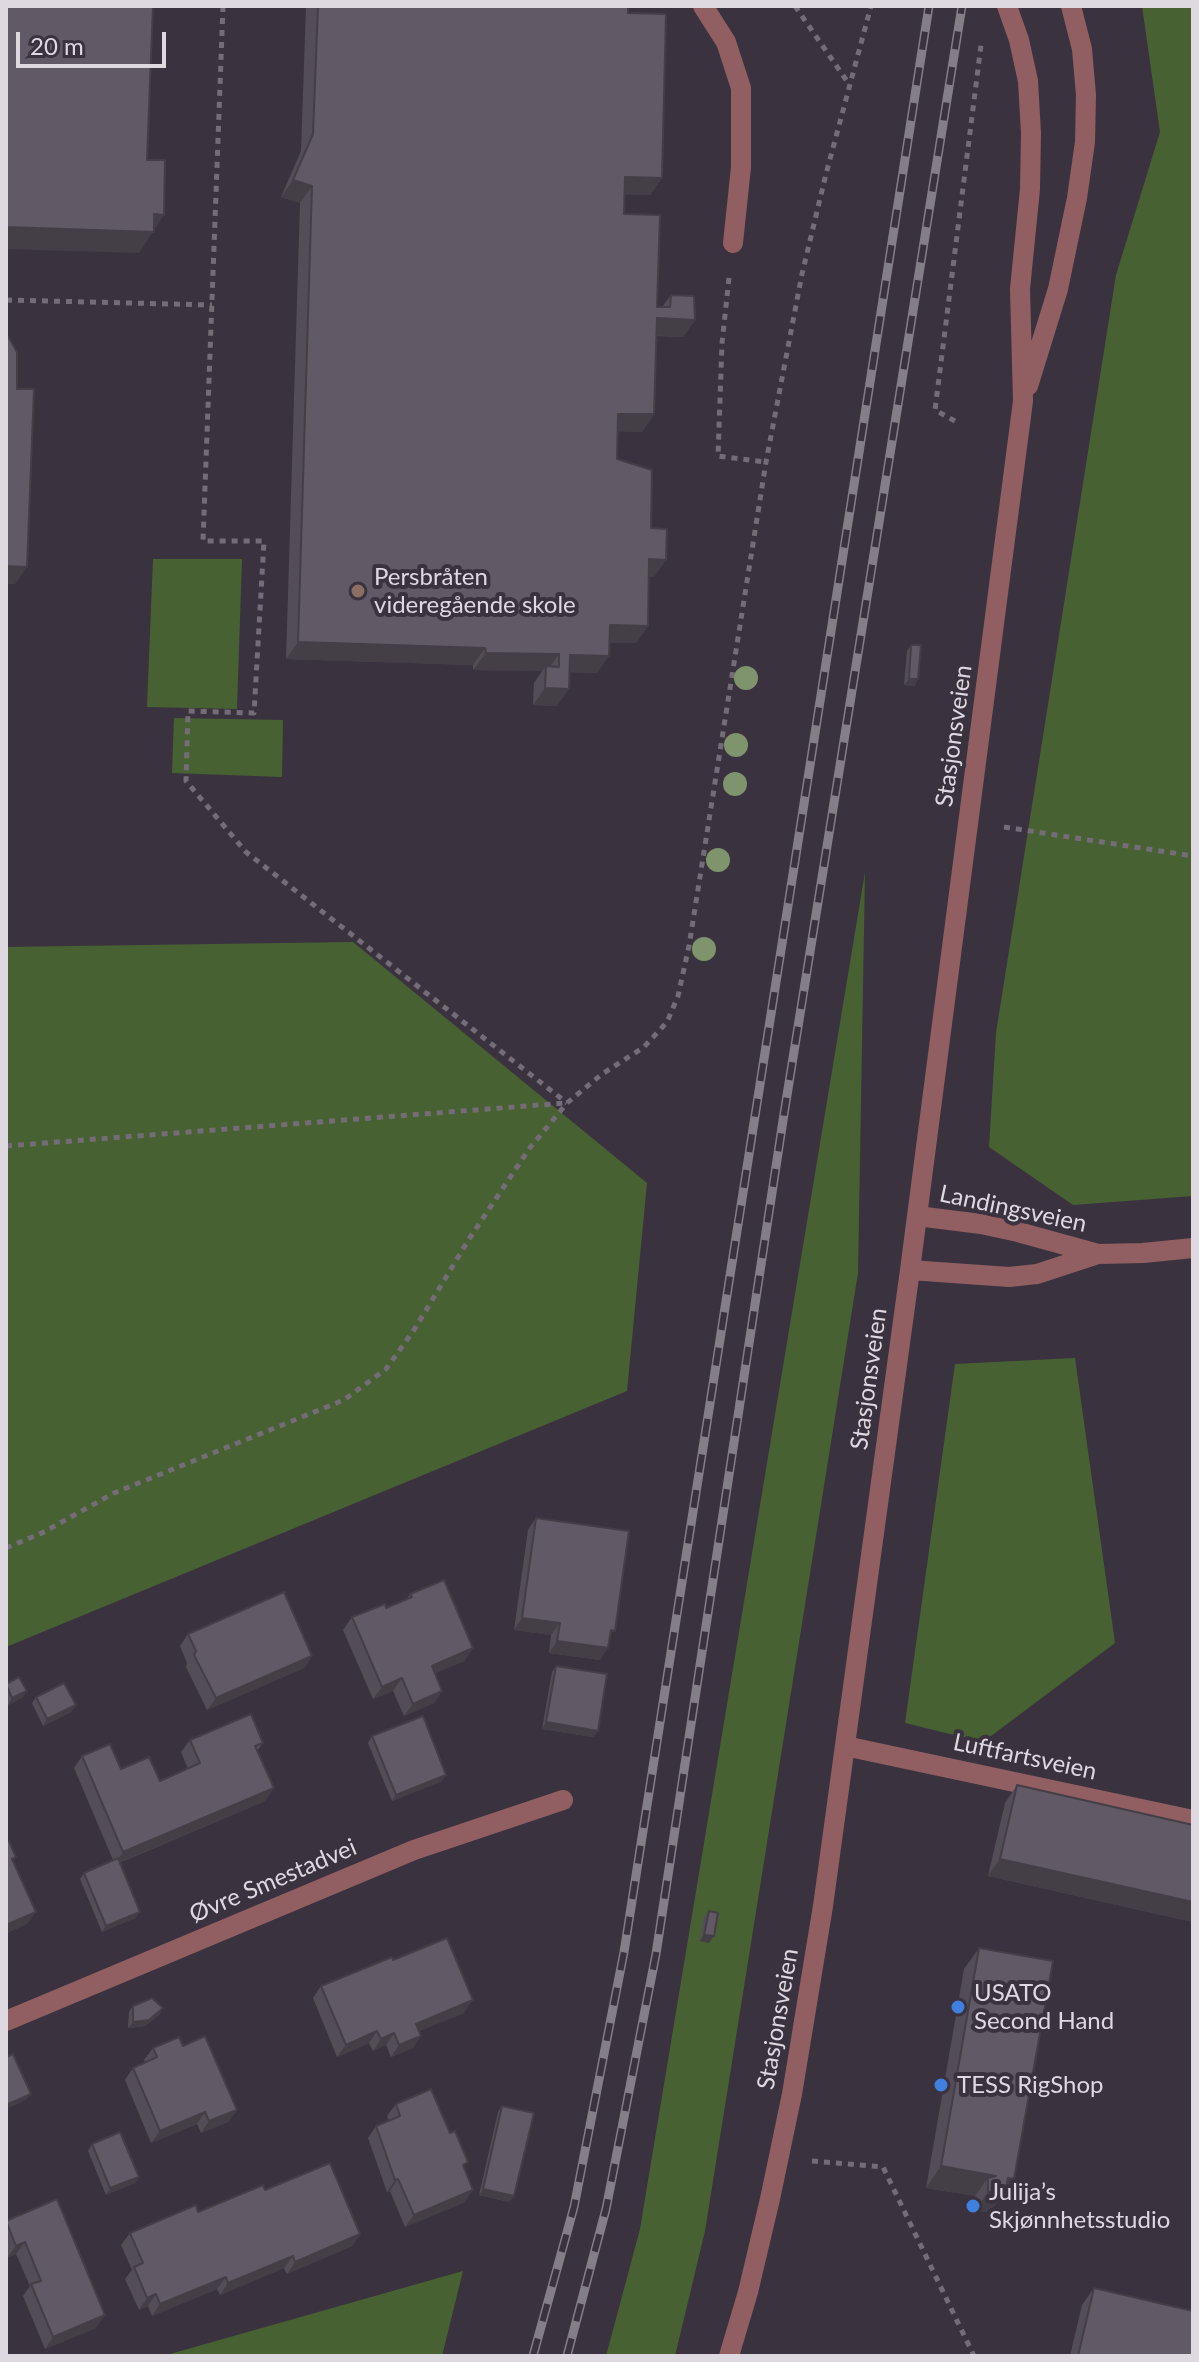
<!DOCTYPE html>
<meta charset="utf-8">
<style>
body{margin:0}
#map{position:relative;width:1199px;height:2362px;overflow:hidden;background:#3a333f;font-family:Lato,sans-serif}
canvas{display:block}
.frame{position:absolute;inset:0;border:8px solid #ded9e1;pointer-events:none}
.scale{position:absolute;left:16px;top:32px;width:150px;height:36px;box-sizing:border-box;border:4px solid #ded9e1;border-top:0;padding-left:10px;font-size:24px;line-height:28px;white-space:nowrap;color:#ded9e1;-webkit-text-stroke:6px #3a333f;paint-order:stroke}
</style>
<div id="map">
<canvas width="1199" height="2362"></canvas>
<div class="frame"></div>
<div class="scale">20 m</div>
</div>
<script>
const c = document.querySelector('canvas').getContext('2d');
c.lineJoin = 'round';
function fill(path, color) {
  c.fillStyle = color;
  c.fill(path, 'evenodd');
}
function shape(rows) {
  const path = new Path2D();
  for (const r of rows) {
    path.moveTo(r[0], r[1]);
    for (let i = 2; i < r.length; i += 2) path.lineTo(r[i], r[i + 1]);
  }
  return path;
}
function trace(path, color, width, dash) {
  c.strokeStyle = color;
  c.lineWidth = width;
  c.lineCap = dash ? 'butt' : 'round';
  c.setLineDash(dash || []);
  c.stroke(path);
}
function write(font, color, halo, rows, align = 'center') {
  c.font = font + ' Lato,sans-serif';
  c.lineWidth = 8;
  c.setLineDash([]);
  c.textBaseline = 'middle';
  c.strokeStyle = halo;
  c.fillStyle = color;
  for (const [text, x, y, turn = 0] of rows) {
    c.save();
    c.translate(x, y);
    c.rotate((+turn || 0) * Math.PI / 180);
    c.textAlign = isNaN(turn) ? turn : align;
    if (halo) c.strokeText(text, 0, 0);
    c.fillText(text, 0, 0);
    c.restore();
  }
}
fill(shape([
 [1142,6,1193,6,1193,1196,1073,1205,989,1147,996,1033,1116,275,1160,132],
 [153,559,242,559,237,709,147,707],
 [174,718,283,720,282,777,172,773],
 [865,872,858,1273,705,2231,675,2356,606,2356,640,2229],
 [353,942,647,1183,627,1391,6,1647,6,947],
 [1075,1358,1115,1643,983,1742,905,1723,955,1364],
 [463,2271,442,2356,163,2356]
]), '#486133');
trace(shape([
 [223,6,203,541,264,541,254,713,188,711,186,781,246,852,567,1103],
 [795,6,849,84],
 [729,278,722,343,718,456,766,462],
 [6,300,212,305],
 [955,421,935,410,981,45],
 [1004,827,1193,856],
 [6,1146,566,1103],
 [6,1548,42,1533,114,1493,344,1400,386,1369,414,1330,469,1239,529,1149,567,1103,602,1074,644,1047,667,1022,678,996,689,946,766,462,802,274,826,174,871,6],
 [812,2161,883,2167,974,2356]
]), '#746d78', 5, [6, 6]);
trace(shape([
 [703,6,726,42,741,88,741,167,733,243],
 [1028,386,1058,289,1077,198,1085,142,1086,95,1082,49,1071,6],
 [917,1216,981,1224,1018,1232,1098,1254],
 [910,1270,1009,1277,1037,1274,1098,1254,1143,1253,1193,1248],
 [845,1746,1193,1820],
 [6,2021,414,1850,563,1800],
 [729,2356,748,2292,770,2199,792,2094,823,1906,910,1270,1023,401,1020,289,1030,189,1031,133,1028,81,1019,40,1007,6]
]), '#915f62', 20);
const rail = shape([
 [533,2356,574,2207,624,1952,929,6],
 [567,2356,606,2209,656,1954,784,1114,962,6]
]);
trace(rail, '#847e88', 9);
trace(rail, '#3a333f', 6, [18]);
c.fillStyle = '#7f946d';
for (const [x, y] of [
 [746,678],
 [736,745],
 [735,784],
 [718,860],
 [704,949]
]) {
  c.beginPath();
  c.arc(x, y, 12, 0, 2 * Math.PI);
  c.fill();
}
fill(shape([
 [306,6,628,6,628,13,662,178,650,195,625,194,624,214,657,307,662,307,671,295,695,320,683,337,656,336,654,414,642,432,618,431,617,459,651,528,654,577,649,577,648,626,636,643,610,643,597,673,569,672,557,706,533,705,534,683,542,671,473,670,473,665,286,659,300,203,281,197,301,151],
 [911,645,918,679,914,686,904,685,907,651],
 [536,1518,610,1638,600,1660,549,1653,551,1635,514,1630,528,1530],
 [410,1594,473,1648,464,1661,435,1673,442,1691,434,1703,404,1716,393,1691,373,1699,343,1630,352,1617,386,1608,406,1600],
 [188,1634,312,1656,304,1668,207,1710,186,1667,187,1663,180,1646],
 [556,1666,598,1731,593,1737,542,1729,552,1672],
 [6,1684,23,1697,8,1705,6,1701],
 [36,1697,76,1705,71,1712,43,1726,32,1703],
 [372,1736,442,1781,392,1801,368,1743],
 [190,1740,263,1743,257,1751,265,1801,119,1863,140,1912,135,1918,102,1932,80,1879,84,1873,113,1860,74,1768,82,1756,121,1769,160,1781,188,1769,181,1752],
 [1017,1785,1193,1825,1193,1922,988,1876,1005,1803],
 [709,1911,709,1943,700,1941,704,1917],
 [979,1948,1014,2179,991,2211,973,2213,973,2199,975,2196,926,2188,964,1969],
 [393,1960,464,2013,419,2031,413,2048,391,2057,386,2045,373,2051,369,2043,337,2057,313,1998,321,1986],
 [133,2006,163,2008,159,2015,145,2026,128,2028,129,2012],
 [183,2046,237,2110,228,2122,201,2133,197,2124,151,2143,125,2080,133,2068,145,2062,144,2060,153,2048],
 [396,2104,465,2168,465,2202,405,2227,390,2191,387,2192,368,2138,376,2126,389,2121,387,2116],
 [502,2106,514,2196,509,2202,479,2195,498,2112],
 [92,2144,139,2177,135,2183,106,2195,88,2151],
 [265,2190,360,2234,352,2246,287,2274,284,2268,220,2295,217,2289,152,2316,148,2306,139,2310,125,2279,132,2270,121,2245,130,2233],
 [6,2221,96,2328,45,2349,23,2296,30,2286,16,2254,7,2258,6,2255],
 [1094,2288,1193,2356,1070,2356,1082,2305]
]), '#534d58');
fill(shape([
 [625,177,662,178,650,195,613,194],
 [293,180,312,186,300,203,281,197],
 [154,214,164,215,139,253,6,249,6,227],
 [657,318,695,320,683,337,645,335],
 [618,414,654,414,642,432,606,431],
 [649,559,666,560,654,577,637,577],
 [6,566,27,567,15,584,6,584],
 [610,625,648,626,636,643,598,643],
 [298,642,485,648,473,665,286,659],
 [486,653,559,654,547,671,546,666,542,671,473,670],
 [570,655,609,656,597,673,557,672],
 [909,679,918,679,914,686,904,685],
 [545,688,569,689,557,706,533,705],
 [522,1618,560,1623,551,1635,514,1630],
 [557,1641,608,1648,600,1660,549,1653],
 [473,1648,464,1661,424,1678,432,1666],
 [312,1656,304,1668,207,1710,216,1698],
 [402,1678,393,1691,373,1699,382,1687],
 [27,1691,23,1697,8,1705,12,1698],
 [442,1691,434,1703,404,1716,413,1704],
 [76,1705,71,1712,43,1726,47,1719],
 [546,1722,598,1731,593,1737,542,1729],
 [446,1775,442,1781,392,1801,396,1795],
 [274,1788,265,1801,115,1864,123,1852],
 [1000,1859,1193,1902,1193,1922,988,1876],
 [36,1912,27,1924,6,1934,6,1925],
 [140,1912,135,1918,102,1932,106,1926],
 [704,1935,714,1936,709,1943,700,1941],
 [473,2000,464,2013,408,2036,416,2024],
 [163,2008,159,2015,145,2026,128,2028,133,2022],
 [377,2031,369,2043,337,2057,346,2045],
 [394,2033,386,2045,373,2051,381,2039],
 [421,2036,413,2048,391,2057,399,2045],
 [31,2094,26,2100,6,2109,6,2105],
 [237,2110,228,2122,201,2133,209,2121],
 [205,2112,197,2124,151,2143,160,2131],
 [941,2166,996,2176,988,2178,975,2196,926,2188],
 [139,2177,135,2183,106,2195,110,2188],
 [1008,2178,1014,2179,991,2211,973,2213,988,2192],
 [398,2179,390,2191,387,2192,395,2180],
 [483,2189,514,2196,509,2202,479,2195],
 [473,2190,465,2202,405,2227,414,2215],
 [360,2234,352,2246,287,2274,295,2262],
 [25,2242,16,2254,7,2258,16,2246],
 [293,2256,284,2268,220,2295,228,2283],
 [226,2277,217,2289,152,2316,160,2304],
 [156,2294,148,2306,139,2310,147,2298],
 [105,2315,96,2328,45,2349,53,2337]
]), '#443e47');
const building = shape([
 [6,6,153,6,147,160,165,160,164,215,154,214,154,232,6,227,6,6],
 [318,6,628,6,628,13,666,14,662,178,625,177,624,214,660,215,657,307,670,307,671,295,694,296,695,320,657,318,654,414,618,414,617,459,652,470,651,528,667,529,666,560,649,559,648,626,610,625,609,656,570,655,569,689,545,688,546,666,559,667,559,654,486,653,485,648,298,642,312,186,293,180,313,134,318,6],
 [6,333,17,352,17,389,34,389,27,567,6,566,6,333],
 [911,645,921,645,918,679,909,679,911,645],
 [536,1518,629,1531,615,1631,611,1630,608,1648,557,1641,560,1623,522,1618,536,1518],
 [444,1580,473,1648,432,1666,442,1691,413,1704,402,1678,382,1687,352,1617,385,1604,386,1608,412,1597,410,1594,444,1580],
 [284,1592,312,1656,216,1698,194,1655,196,1651,188,1634,284,1592],
 [556,1666,607,1674,598,1731,546,1722,556,1666],
 [19,1677,27,1691,12,1698,6,1684,19,1677],
 [64,1683,76,1705,47,1719,36,1697,64,1683],
 [251,1714,263,1743,255,1746,274,1788,123,1852,82,1756,110,1744,121,1769,149,1757,160,1781,200,1763,190,1740,251,1714],
 [423,1716,446,1775,396,1795,372,1736,423,1716],
 [1017,1785,1193,1825,1193,1902,1000,1859,1017,1785],
 [9,1841,16,1857,12,1859,36,1912,6,1925,6,1842,9,1841],
 [118,1858,140,1912,106,1926,84,1873,118,1858],
 [709,1911,718,1913,714,1936,704,1935,709,1911],
 [447,1938,473,2000,416,2024,421,2036,399,2045,394,2033,381,2039,377,2031,346,2045,321,1986,392,1957,393,1960,447,1938],
 [979,1948,1053,1961,1014,2179,1008,2178,1006,2190,988,2192,988,2178,996,2176,941,2166,979,1948],
 [152,1998,163,2008,149,2020,133,2022,133,2006,152,1998],
 [205,2036,237,2110,209,2121,205,2112,160,2131,133,2068,157,2057,153,2048,179,2037,183,2046,205,2036],
 [13,2054,31,2094,6,2105,6,2057,13,2054],
 [431,2089,450,2133,455,2131,468,2162,463,2165,473,2190,414,2215,398,2179,395,2180,376,2126,400,2116,396,2104,431,2089],
 [502,2106,534,2113,514,2196,483,2189,502,2106],
 [120,2132,139,2177,110,2188,92,2144,120,2132],
 [330,2163,360,2234,295,2262,293,2256,228,2283,226,2277,160,2304,156,2294,147,2298,134,2267,143,2263,130,2233,196,2205,198,2212,263,2185,265,2190,330,2163],
 [57,2199,105,2315,53,2337,31,2284,41,2281,25,2242,16,2246,6,2221,57,2199],
 [1094,2288,1193,2311,1193,2356,1078,2356,1094,2288]
]);
fill(building, '#615966');
trace(building, '#443e47', 2);
for (const [x, y, r, color] of [
 [358,591,8,"#8d6e63"],
 [958,2007,8,"#3f7fe0"],
 [941,2085,8,"#3f7fe0"],
 [973,2206,8,"#3f7fe0"]
]) {
  const dot = new Path2D();
  dot.arc(x, y, r, 0, 2 * Math.PI);
  c.fillStyle = color;
  c.fill(dot);
  trace(dot, '#3a333f', 3);
}
write('24px', '#ded9e1', '#3a333f', [
 ["Persbråten",374,577],
 ["videregående skole",374,605],
 ["USATO",974,1993],
 ["Second Hand",974,2021],
 ["TESS RigShop",957,2085],
 ["Julija’s",989,2192],
 ["Skjønnhetsstudio",989,2220]
], 'left');
write('24px', '#ded9e1', '#3a333f', [
 ["Stasjonsveien",954,736,-82],
 ["Landingsveien",1013,1209,12],
 ["Stasjonsveien",869,1379,-82],
 ["Luftfartsveien",1025,1757,12],
 ["Øvre Smestadvei",273,1881,-23],
 ["Stasjonsveien",778,2019,-80]
]);
</script>
